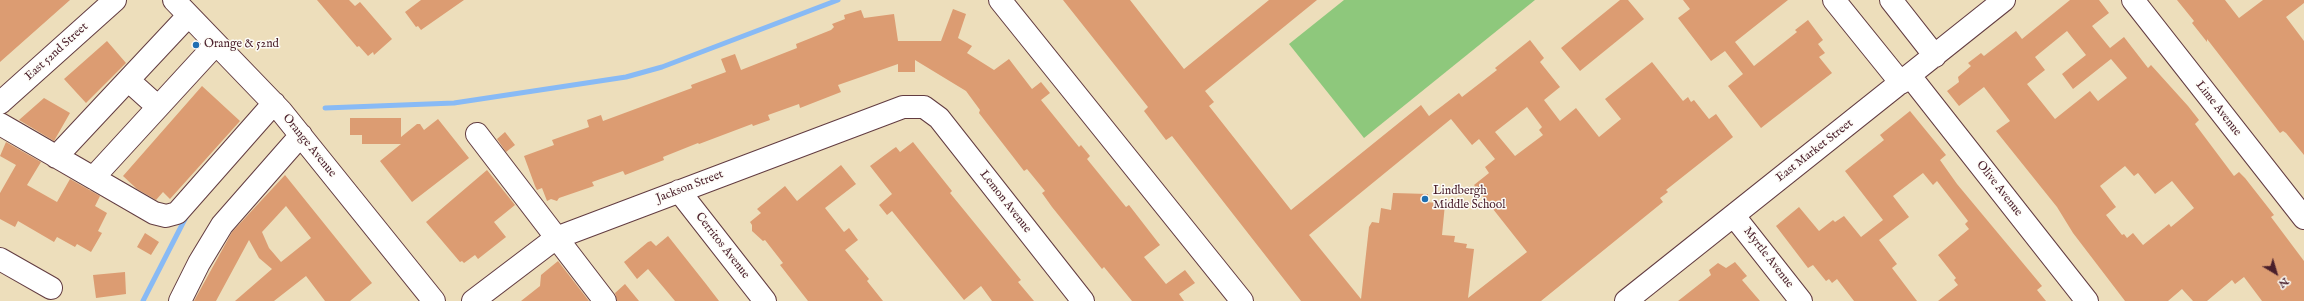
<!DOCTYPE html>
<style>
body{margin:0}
#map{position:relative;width:2304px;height:301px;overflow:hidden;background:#eddebb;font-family:"IM FELL English",serif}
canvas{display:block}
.north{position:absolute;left:2256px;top:253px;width:40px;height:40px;-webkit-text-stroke:3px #fdfcf7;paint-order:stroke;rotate:142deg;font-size:11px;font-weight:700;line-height:16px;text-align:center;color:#4a1f2b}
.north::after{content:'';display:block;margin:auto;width:14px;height:18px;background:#4a1f2b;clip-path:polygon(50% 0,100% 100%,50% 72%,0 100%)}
</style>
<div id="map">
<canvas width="2304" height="301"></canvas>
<div class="north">N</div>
</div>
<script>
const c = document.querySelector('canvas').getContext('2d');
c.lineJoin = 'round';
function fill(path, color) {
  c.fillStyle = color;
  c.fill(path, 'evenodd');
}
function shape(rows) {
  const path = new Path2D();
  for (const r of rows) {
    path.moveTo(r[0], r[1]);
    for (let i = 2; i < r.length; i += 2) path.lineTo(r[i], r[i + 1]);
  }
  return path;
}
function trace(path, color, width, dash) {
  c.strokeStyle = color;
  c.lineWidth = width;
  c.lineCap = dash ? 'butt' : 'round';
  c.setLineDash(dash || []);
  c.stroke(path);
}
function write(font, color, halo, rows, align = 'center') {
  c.font = font + ' "IM FELL English",serif';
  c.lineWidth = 3;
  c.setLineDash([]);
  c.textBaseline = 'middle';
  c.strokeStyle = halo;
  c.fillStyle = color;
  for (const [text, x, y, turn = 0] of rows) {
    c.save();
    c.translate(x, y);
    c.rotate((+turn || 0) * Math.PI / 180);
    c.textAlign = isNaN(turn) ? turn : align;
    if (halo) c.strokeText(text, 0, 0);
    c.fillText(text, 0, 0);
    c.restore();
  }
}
fill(shape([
 [1344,0,1535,0,1364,138,1289,44]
]), '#8ec87c');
trace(shape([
 [325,108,454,103,626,77,662,67,838,0],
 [143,301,186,217]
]), '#88baf5', 5);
fill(shape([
 [0,0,70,0,0,62],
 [317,0,349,0,355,6,360,2,392,39,374,55,373,52,368,56,359,46,357,47],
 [421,0,464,0,421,30,418,26,416,27,405,12],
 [1063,0,1130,0,1184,69,1269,0,1317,0,1205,91,1214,102,1209,106,1291,210,1421,105,1429,116,1459,93,1462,97,1497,70,1495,68,1530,40,1544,58,1540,62,1560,87,1544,100,1560,121,1576,108,1599,137,1621,119,1605,99,1652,62,1683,101,1688,97,1691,102,1694,100,1709,119,1716,114,1733,137,1666,190,1668,192,1660,198,1663,202,1541,301,1301,301,1172,136,1166,140,1144,111,1148,107],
 [1527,107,1542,127,1539,130,1543,135,1515,156,1495,132],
 [1451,119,1472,145,1479,139,1495,159,1485,167,1489,173,1474,185,1527,252,1468,298,1474,249,1466,248,1467,244,1454,242,1455,236,1442,235,1445,204,1427,202,1428,194,1393,193,1391,210,1381,208,1379,223,1372,222,1369,227,1361,299,1309,235],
 [1620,0,1628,0,1644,19,1580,71,1561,48],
 [1683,0,1788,0,1735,42,1754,66,1797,32,1795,30,1808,20,1823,40,1818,44,1825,53,1819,57,1832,73,1761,128,1728,86,1743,74,1725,51,1711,61,1678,18,1690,9],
 [2070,0,2099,0,2109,13,2092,26,2110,48,2124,37,2148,68,2151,65,2188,106,2199,120,2195,124,2234,176,2239,172,2245,178,2274,215,2271,217,2304,261,2304,301,2262,301,2244,277,2235,284,2232,280,2207,301,2193,301,2182,289,2168,301,2125,301,2073,233,2057,207,1996,131,2010,121,1984,87,1959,106,1947,91,1959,82,1958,77,1971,66,1968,63,1981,53,1984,56,2016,31,2022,39],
 [2067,31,2086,55,2062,74,2073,89,2111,59,2127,78,2098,101,2090,91,2055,119,2027,84,2045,70,2035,57],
 [2125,166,2134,176,2138,173,2155,194,2172,181,2194,208,2171,227,2169,224,2143,245,2133,233,2127,238,2124,234,2122,235,2106,215,2116,207,2100,186],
 [2177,0,2225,0,2239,18,2263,0,2304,0,2304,3,2286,17,2304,41,2304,155,2286,133,2283,131,2280,133,2207,39,2207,42,2192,23,2194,21],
 [953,9,966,14,958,38,972,46,967,53,994,70,1009,59,1032,89,1041,82,1050,93,1041,100,1079,147,1081,145,1090,156,1087,159,1126,207,1129,205,1160,245,1144,257,1166,284,1185,270,1195,283,1179,294,1184,301,1132,301,1104,267,1102,269,1052,207,1042,193,1045,191,1027,169,1024,171,1014,158,979,113,980,110,966,91,915,60,915,72,898,72,898,64,861,77,838,85,841,92,800,108,799,104,768,115,770,120,753,126,752,124,699,144,698,143,663,157,664,160,625,175,623,171,592,182,594,186,559,198,557,201,551,199,547,201,542,188,537,190,535,186,524,156,554,145,552,140,589,127,587,120,601,115,603,121,692,88,691,85,726,72,721,59,735,54,741,70,797,48,796,44,831,30,834,27,832,24,845,19,844,15,861,10,864,18,894,14,898,41,941,41],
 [107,41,126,63,86,103,64,79],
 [202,86,240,121,170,199,163,192,156,200,137,189,123,176],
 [44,98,70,113,54,141,19,120],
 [1910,111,1946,155,1940,160,1957,184,2042,286,2037,290,2046,301,1938,301,1958,285,1954,280,1956,278,1938,255,1969,229,1965,224,1968,221,1937,181,1933,185,1923,173,1893,196,1909,217,1879,240,1897,264,1892,268,1917,301,1854,301,1837,279,1832,283,1829,279,1826,281,1813,265,1808,268,1776,226,1799,207,1819,231,1833,220,1835,222,1844,216,1861,237,1883,220,1845,171,1884,140,1880,135],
 [350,118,401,118,401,137,417,124,420,124,424,130,438,119,469,158,412,202,380,161,401,144,362,144,362,135,350,135],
 [505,132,515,145,506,152,497,139],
 [6,142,41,162,27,185,57,202,70,179,100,196,95,206,107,213,98,231,102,233,91,252,77,244,75,247,57,237,54,242,18,221,15,227,0,219,0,193,16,165,0,156],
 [913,142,952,191,950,193,1021,280,1018,282,1034,301,992,301,981,286,964,300,892,211,887,215,879,205,892,194,870,166,893,149,896,147,900,152],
 [841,165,856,184,825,208,844,232,849,228,858,240,845,250,869,279,867,281,883,301,808,301,780,265,783,263,765,240,763,241,752,231,752,225,750,222,761,213,757,209,785,186,797,201],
 [487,170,515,205,494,222,506,237,478,259,475,255,464,263,462,261,460,262,426,222],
 [285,175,372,283,350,301,325,301,306,276,274,301,235,301,272,269,259,258,249,240,216,301,194,301,232,232],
 [286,206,311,238,281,262,269,248,262,232],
 [145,233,159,242,151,255,137,247],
 [668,236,706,284,719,301,675,301,648,269,637,279,624,262,648,242,651,241,656,246],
 [558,261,589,301,521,301,540,286,541,275],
 [1735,262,1747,276,1742,280,1760,301,1678,301,1711,275,1709,270,1718,263,1726,268],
 [125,272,126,294,96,298,93,275],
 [625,284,639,301,617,301,615,293]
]), '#dc9c72');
const minor = shape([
 [174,0,281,111,434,301],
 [1000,0,1242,301],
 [1834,0,1901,83],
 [1891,0,1935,56],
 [2133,0,2304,218],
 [1910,76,2087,301],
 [128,80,158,107],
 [0,103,115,0],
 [0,124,154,213,166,216,177,213,274,103],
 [477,134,605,301],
 [56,157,188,16],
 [93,178,216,44],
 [679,191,765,301],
 [1734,216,1801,301],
 [0,259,51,288],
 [180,301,199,263,222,225,301,135],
 [473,301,556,238,903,107,924,107,939,118,1083,301],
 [1626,301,2004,0]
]);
trace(minor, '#623c41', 24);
trace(minor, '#fff', 22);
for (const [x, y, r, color] of [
 [196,45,4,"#1f6fb2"],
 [1425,199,4,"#1f6fb2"]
]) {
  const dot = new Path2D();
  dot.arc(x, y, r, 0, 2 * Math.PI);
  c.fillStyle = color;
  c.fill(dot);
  trace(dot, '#fdfcf7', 1.5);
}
write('12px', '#4a1f2b', '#fdfcf7', [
 ["Orange & 52nd",204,45],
 ["Lindbergh",1433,192],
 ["Middle School",1433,206]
], 'left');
write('12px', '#4a1f2b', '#fdfcf7', [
 ["East 52nd Street",57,52,-42],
 ["Lime Avenue",2218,109,52],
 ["Orange Avenue",309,146,51],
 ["East Market Street",1815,151,-38],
 ["Jackson Street",690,187,-21],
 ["Olive Avenue",1999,189,52],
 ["Lemon Avenue",1005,202,52],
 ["Cerritos Avenue",722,246,52],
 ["Myrtle Avenue",1768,258,52]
]);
</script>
